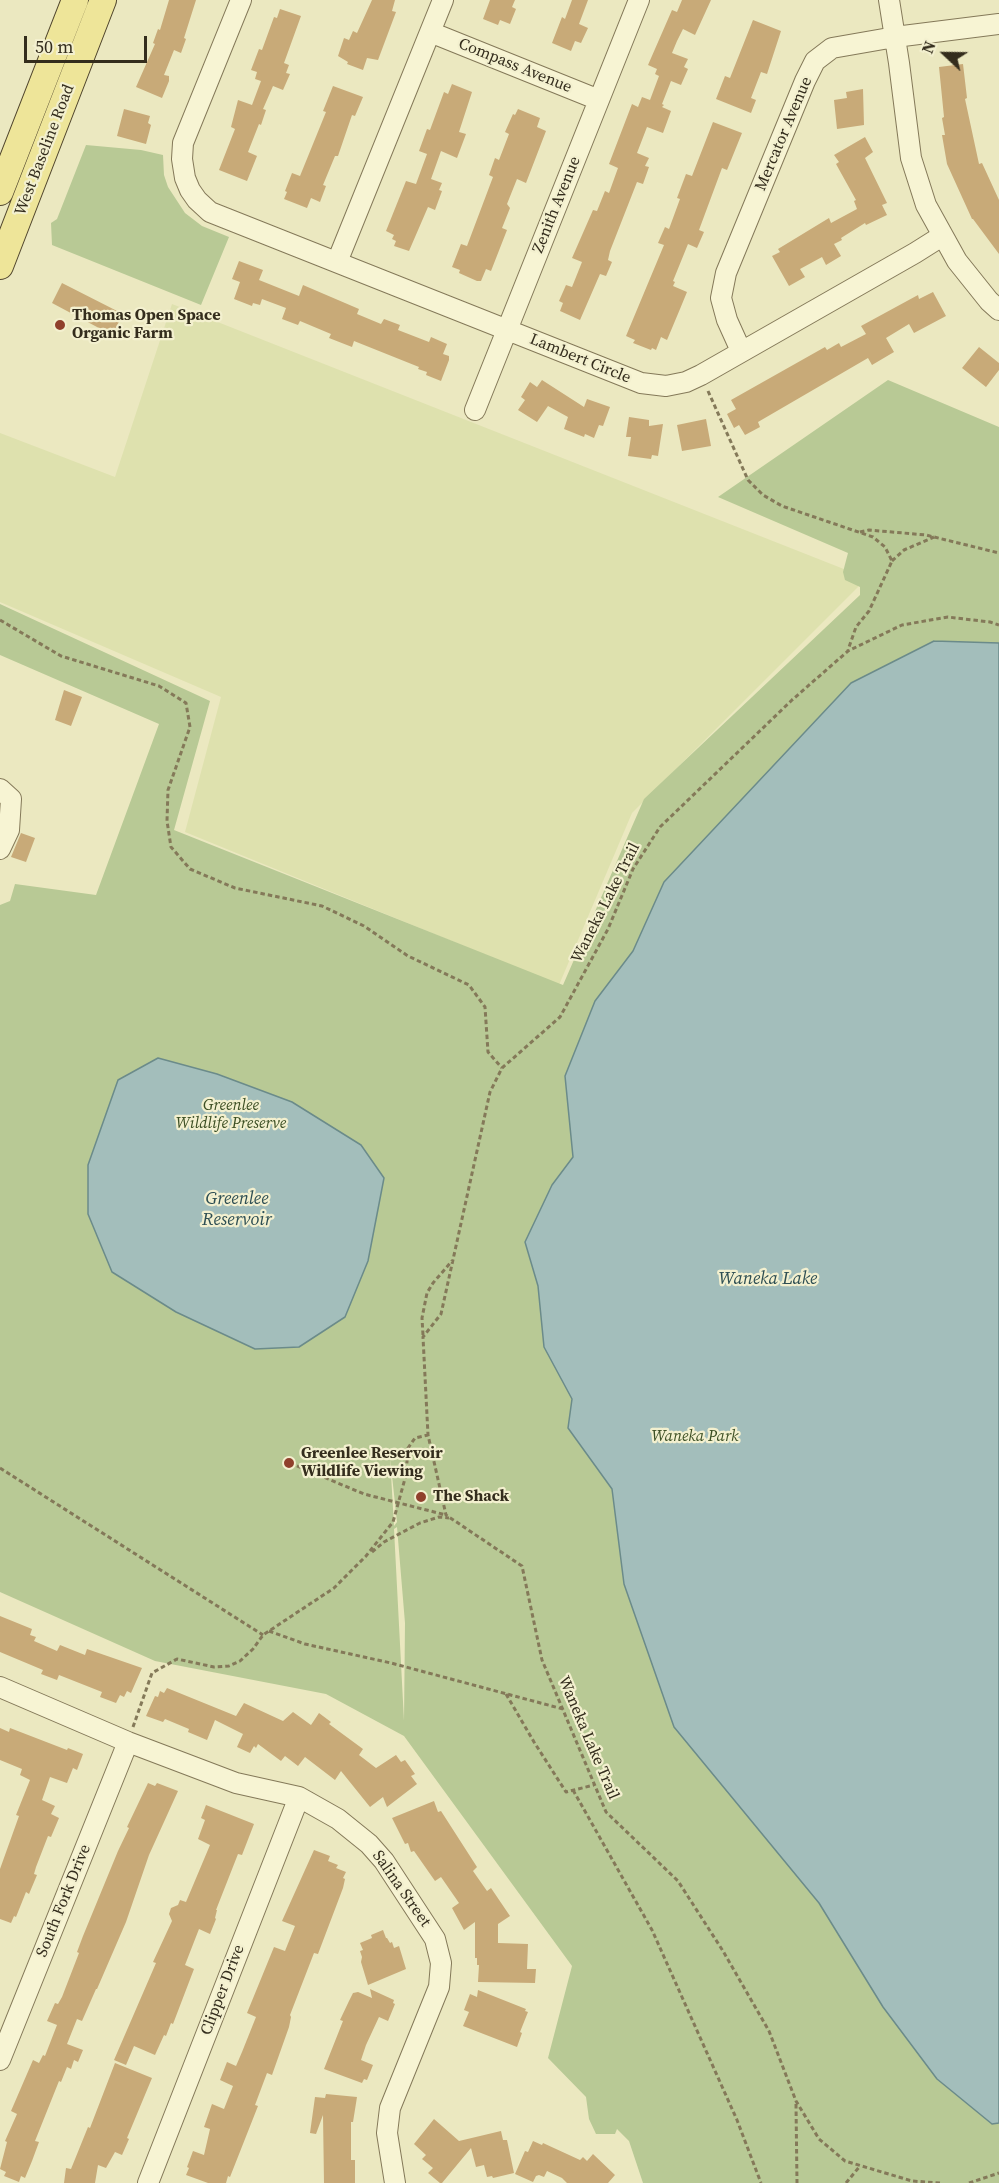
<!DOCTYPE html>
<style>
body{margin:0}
#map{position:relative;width:999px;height:2183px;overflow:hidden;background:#ebe8c0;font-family:"Source Serif 4",serif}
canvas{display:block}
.north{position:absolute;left:915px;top:24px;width:60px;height:60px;-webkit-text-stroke:4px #f3f0cf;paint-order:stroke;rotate:292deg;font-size:16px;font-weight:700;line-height:24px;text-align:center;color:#342d1d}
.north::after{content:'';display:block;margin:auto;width:21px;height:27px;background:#342d1d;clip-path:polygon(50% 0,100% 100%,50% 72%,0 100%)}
.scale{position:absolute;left:24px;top:36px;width:123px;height:27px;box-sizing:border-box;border:3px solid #342d1d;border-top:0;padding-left:8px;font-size:18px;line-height:21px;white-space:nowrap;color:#342d1d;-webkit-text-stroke:4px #f3f0cf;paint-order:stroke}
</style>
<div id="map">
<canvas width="999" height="2183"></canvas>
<div class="north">N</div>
<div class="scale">50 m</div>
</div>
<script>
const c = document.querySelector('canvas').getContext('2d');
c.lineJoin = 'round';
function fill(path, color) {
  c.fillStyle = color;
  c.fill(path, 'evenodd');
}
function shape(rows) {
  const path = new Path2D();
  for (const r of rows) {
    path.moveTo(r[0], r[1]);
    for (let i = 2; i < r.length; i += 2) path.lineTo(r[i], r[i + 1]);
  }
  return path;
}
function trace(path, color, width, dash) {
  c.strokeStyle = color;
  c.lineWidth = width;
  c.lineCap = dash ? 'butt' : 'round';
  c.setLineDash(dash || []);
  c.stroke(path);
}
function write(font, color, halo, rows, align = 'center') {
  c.font = font + ' "Source Serif 4",serif';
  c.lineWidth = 4.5;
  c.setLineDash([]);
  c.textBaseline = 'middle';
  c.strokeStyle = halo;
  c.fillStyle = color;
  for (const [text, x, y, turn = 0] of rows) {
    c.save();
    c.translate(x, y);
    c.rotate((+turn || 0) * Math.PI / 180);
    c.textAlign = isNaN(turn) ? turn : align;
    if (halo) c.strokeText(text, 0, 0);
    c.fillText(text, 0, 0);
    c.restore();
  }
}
fill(shape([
 [172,304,859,575,858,587,632,813,559,985,185,832,221,697,0,602,0,433,115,477]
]), '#dee1ae');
fill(shape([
 [86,145,141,150,163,155,164,175,168,187,185,213,202,226,229,237,201,305,52,245,51,223,57,219],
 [888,380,999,427,999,2183,643,2183,629,2141,617,2129,615,2134,596,2134,589,2119,586,2097,548,2058,572,1966,404,1736,326,1694,155,1661,0,1592,0,905,10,901,15,884,96,895,159,724,0,655,0,604,210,701,174,830,563,985,644,799,860,595,860,587,845,580,843,572,848,553,718,497],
 [390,1457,397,1522,394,1526],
 [397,1527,405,1623,404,1721,394,1529]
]), '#b8c995');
const water = shape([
 [934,641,999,643,999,2123,992,2124,937,2079,883,2007,819,1903,674,1727,624,1584,612,1489,568,1428,572,1399,544,1347,538,1286,525,1242,552,1185,573,1157,565,1076,595,1001,633,951,664,882,851,683,934,641],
 [158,1058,217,1074,292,1102,361,1145,384,1178,368,1261,345,1317,299,1347,255,1349,176,1312,112,1272,88,1214,88,1165,118,1080,158,1058]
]);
fill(water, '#a3bebb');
trace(water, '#6b8b8a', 1.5);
fill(shape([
 [169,0,196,0,184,38,186,39,181,53,174,50,164,75,169,76,169,81,162,98,136,87,155,44,153,43,158,29,160,30],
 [372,0,395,0,392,11,396,12,378,60,367,58,363,70,347,64,348,62,338,56,344,38,349,40,353,31,357,33],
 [490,0,515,0,512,7,516,9,510,24,500,20,498,25,483,19],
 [572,0,588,0,579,24,588,28,581,43,575,41,571,51,552,43,562,17,565,19],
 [682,0,711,0,695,35,683,29,677,41,672,53,688,59,684,67,688,69,681,85,671,81,662,104,664,105,662,107,671,111,663,133,647,127,637,153,649,158,645,166,649,167,643,184,637,182,610,251,608,260,612,262,606,276,600,274,580,320,560,311,563,303,559,301,566,285,572,287,582,262,572,258,593,210,597,211,605,191,609,193,618,168,609,164,632,104,638,107,642,97,650,100,659,76,655,74,657,69,648,65,672,10,677,12],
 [280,9,301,16,284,63,289,65,286,73,290,74,283,90,273,86,263,109,266,110,261,125,259,124,248,152,257,156,247,181,219,170,235,129,231,127,238,100,252,105,261,81,255,79,257,72,251,70,259,49,262,50,274,17,277,18],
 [753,20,781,31,767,74,761,72,751,98,756,100,751,113,716,99,725,76,730,78],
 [963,64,967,98,965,99,979,164,982,163,999,200,999,254,973,219,972,219,947,164,942,135,945,135,942,118,944,117,939,67],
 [452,84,472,92,459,132,466,134,457,158,441,151,431,179,442,183,439,190,442,191,435,210,428,207,409,251,394,246,396,241,392,239,394,235,386,231,406,181,416,184,427,154,419,151,427,129,430,130,444,92,448,94],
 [333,86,363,97,355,116,352,115,338,156,335,156,323,185,326,186,320,202,311,198,307,208,284,199,287,192,285,191,292,173,300,176,326,112,323,111],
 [863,89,864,125,837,129,834,100,847,98,846,92],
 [124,109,150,116,148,123,151,125,146,144,117,136],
 [518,109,540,118,537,127,546,131,526,183,517,179,507,204,510,208,502,228,507,230,491,271,486,269,481,281,477,281,459,273,460,270,452,267,461,244,467,246,493,177,489,175,495,158,499,160,509,134,505,132,513,114,515,115],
 [713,122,742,133,727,170,722,168,699,230,704,232,697,248,688,244,673,281,675,282,673,286,687,292,680,309,667,340,661,337,656,350,652,348,651,350,633,343,635,340,626,336,664,245,658,243,665,227,669,229,680,199,677,198,686,174,692,176],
 [865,137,873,152,865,158,887,203,882,205,887,215,866,225,865,223,841,238,842,240,834,244,841,256,826,265,822,257,800,269,805,277,789,286,772,256,780,252,778,249,829,218,831,223,857,209,854,201,856,200,836,164,839,162,834,155],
 [239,261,263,270,259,280,299,296,303,285,359,309,357,314,381,324,384,319,400,325,398,330,429,342,431,337,447,344,443,354,449,356,449,360,441,381,426,375,427,372,418,369,419,367,354,341,352,347,329,338,331,334,300,321,298,325,282,319,286,308,262,299,260,305,253,303,252,306,234,299,240,282,232,279],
 [62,283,123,314,112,335,52,303],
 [933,292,946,316,914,333,909,324,886,338,894,352,872,365,868,358,758,422,760,427,745,435,739,425,734,428,727,414,736,409,731,400,825,347,827,350,839,343,841,347,866,334,861,326,918,295,919,299],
 [979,347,999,363,999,370,986,387,962,368],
 [542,380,584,407,587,399,610,407,603,426,599,425,594,438,585,434,584,437,564,429,568,417,548,406,537,422,518,410,525,400,521,397,530,382,537,387],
 [629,417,649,420,649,426,663,424,658,456,652,455,651,459,628,456,631,437,626,437],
 [706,419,711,446,682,451,677,425],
 [64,690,82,697,71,726,55,720],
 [21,833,35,838,26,862,11,857],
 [0,1616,32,1629,30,1635,36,1637,34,1641,57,1651,60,1645,85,1655,87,1649,142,1668,131,1693,127,1691,124,1697,120,1695,116,1703,100,1697,102,1692,59,1675,57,1680,41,1674,43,1670,0,1652],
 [167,1688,236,1716,244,1703,283,1721,293,1712,311,1725,319,1713,331,1722,329,1724,363,1749,359,1755,376,1768,396,1755,401,1762,405,1760,415,1774,411,1776,417,1784,387,1807,383,1797,370,1807,341,1771,335,1780,305,1757,298,1766,285,1756,281,1761,258,1744,256,1748,254,1746,250,1753,237,1747,243,1734,215,1720,207,1740,188,1732,189,1729,165,1719,163,1722,146,1716,155,1696,158,1697,160,1691,164,1693],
 [0,1728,9,1732,10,1728,67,1750,68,1748,83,1754,77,1770,73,1768,67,1783,50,1777,42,1800,55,1806,51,1814,59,1818,51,1837,48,1836,36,1867,34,1874,37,1875,29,1894,26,1892,16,1917,14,1916,11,1923,0,1919,0,1869,19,1816,16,1815,30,1780,20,1775,22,1769,0,1760],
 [148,1783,155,1786,157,1783,178,1791,149,1855,126,1922,97,1989,96,1989,82,2021,77,2019,67,2044,83,2050,78,2062,74,2060,71,2069,67,2067,61,2082,59,2081,35,2141,39,2142,32,2161,25,2178,21,2176,19,2182,4,2176,6,2172,0,2169,7,2142,5,2141,17,2114,11,2111,33,2060,39,2063,43,2055,45,2056,57,2025,47,2021,55,2003,58,2004,62,1997,79,1953,77,1952,83,1936,118,1851,129,1828,127,1827],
 [434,1801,438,1812,441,1811,477,1867,473,1871,487,1891,491,1888,510,1916,498,1924,498,1943,528,1944,527,1969,536,1969,535,1983,478,1982,479,1965,477,1965,477,1958,475,1958,475,1922,464,1930,452,1908,459,1903,441,1877,435,1881,414,1851,411,1852,408,1843,405,1844,392,1818],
 [206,1805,254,1824,242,1855,238,1854,216,1910,217,1910,215,1918,216,1919,210,1934,199,1929,185,1965,194,1969,173,2024,171,2023,166,2036,164,2035,155,2055,134,2046,126,2065,114,2060,156,1963,153,1962,172,1921,169,1914,171,1908,178,1905,180,1900,186,1902,210,1845,198,1839,205,1820,201,1818],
 [314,1850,330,1856,328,1861,338,1865,336,1868,346,1872,343,1878,345,1879,343,1888,318,1954,314,1953,290,2015,291,2017,289,2027,278,2058,272,2075,267,2073,255,2105,258,2106,230,2177,228,2176,226,2183,208,2183,186,2175,189,2168,187,2167,193,2151,204,2155,210,2129,204,2127,212,2104,224,2109,233,2086,220,2080,227,2062,236,2066,242,2052,256,2017,247,2013,274,1947,285,1951,295,1926,282,1921],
 [383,1930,386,1938,387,1938,390,1943,392,1942,394,1948,399,1946,406,1969,368,1985,361,1962,362,1957,360,1951,363,1950,360,1943,372,1938,371,1935],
 [370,1989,394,2000,393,2003,395,2004,388,2021,379,2017,366,2045,361,2060,373,2065,367,2080,364,2079,362,2083,324,2069,343,2021,340,2020,349,2001,353,1993,358,1992,372,1998],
 [478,1990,526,2009,525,2011,528,2012,520,2032,522,2033,517,2047,463,2026,469,2012,464,2010,470,1994,477,1997],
 [115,2063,152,2078,127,2138,129,2139,122,2155,115,2152,106,2168,98,2165,95,2183,64,2183,66,2168,71,2169,88,2127,90,2128],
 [326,2094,357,2097,353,2122,351,2122,351,2160,355,2160,355,2183,324,2183,323,2115,316,2134,310,2133,315,2097,325,2098],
 [434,2119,459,2141,501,2131,503,2140,507,2140,514,2173,493,2178,492,2176,487,2177,484,2165,476,2167,471,2148,442,2183,440,2183,428,2173,433,2168,422,2159,426,2155,414,2144],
 [533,2141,542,2145,543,2143,580,2160,583,2157,587,2161,593,2154,615,2175,608,2183,567,2183,562,2178,547,2171,544,2177,539,2175,536,2176,533,2182,515,2174,525,2151,528,2152]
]), '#c8aa78');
const minor = shape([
 [241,0,183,143,182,159,185,178,190,190,197,200,210,212,641,383,666,386,686,382,701,375,915,253,942,236],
 [889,0,899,63,911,158,926,205,957,261,989,301,999,310],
 [430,32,599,100],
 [337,262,443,0],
 [741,351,727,320,721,298,726,273,805,81,815,61,832,48,895,37,999,24],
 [475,410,639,0],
 [0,789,11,799,9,830,0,849],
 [0,1687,128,1742,236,1783,299,1797,338,1819,369,1844,384,1861,435,1939,441,1963,439,1987,390,2108,387,2133,395,2183],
 [0,2060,128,1742],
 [148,2183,299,1797]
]);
const major = shape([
 [0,192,75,0],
 [0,266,103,0]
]);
trace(minor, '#847959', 22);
trace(major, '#51462d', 28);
trace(shape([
 [708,391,748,480,763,495,782,506,873,537,885,547,892,561,869,611,856,627,848,650],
 [860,532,869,530,926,535,999,553],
 [892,561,904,550,934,537],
 [0,620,61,656,159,686,186,703,190,727,168,790,167,821,171,847,190,869,235,888,322,906,364,926,408,956,469,985,485,1007,488,1052,502,1068],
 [423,1335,422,1318,427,1293,433,1283,452,1261],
 [290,1463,364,1494,446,1515],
 [0,1468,263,1635],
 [372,1552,384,1542,420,1523,439,1517,449,1518],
 [269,1631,305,1644,391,1663,563,1709],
 [506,1694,534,1742,566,1792,594,1785],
 [133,1727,152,1673,177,1659,214,1667,229,1666,240,1661,253,1649,263,1635,334,1588,366,1556,393,1522,406,1475,408,1448,415,1438,428,1435],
 [573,1790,652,1930,737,2120,761,2183],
 [796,2104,797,2183],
 [846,2183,860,2166],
 [940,2183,912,2181,845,2161,819,2139,796,2101,769,2031,723,1951,678,1881,606,1812,542,1660,522,1566,446,1515,428,1435,423,1337,441,1314,490,1092,502,1068,560,1017,608,929,633,869,660,827,792,700,848,651,902,625,948,617,990,622,999,625],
 [969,2183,999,2173]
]), '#847959', 3, [4.5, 3]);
trace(minor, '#f7f4d3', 20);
trace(major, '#eee599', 26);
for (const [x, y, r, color] of [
 [60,325,6,"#90402c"],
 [289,1463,6,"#90402c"],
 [421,1497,6,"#90402c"]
]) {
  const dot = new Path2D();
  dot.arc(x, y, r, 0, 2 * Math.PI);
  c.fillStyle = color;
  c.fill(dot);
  trace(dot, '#f3f0cf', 2);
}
write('16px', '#342d1d', '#f3f0cf', [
 ["Compass Avenue",515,66,22],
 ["Mercator Avenue",784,134,-67],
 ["West Baseline Road",45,150,-69],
 ["Zenith Avenue",557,205,-68],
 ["Lambert Circle",580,359,22],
 ["Waneka Lake Trail",606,903,-63],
 ["Waneka Lake Trail",588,1738,67],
 ["Salina Street",401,1889,55],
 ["South Fork Drive",64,1901,-68],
 ["Clipper Drive",223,1990,-69]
]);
write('bold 16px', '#342d1d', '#f3f0cf', [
 ["Thomas Open Space",72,316],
 ["Organic Farm",72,334],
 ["Greenlee Reservoir",301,1454],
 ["Wildlife Viewing",301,1472],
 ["The Shack",433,1497]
], 'left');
write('italic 16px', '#3c4f24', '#f3f0cf', [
 ["Greenlee",231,1106],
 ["Wildlife Preserve",231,1124],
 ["Waneka Park",695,1437]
]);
write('italic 18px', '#2d4e53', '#f3f0cf', [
 ["Greenlee",237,1199],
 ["Reservoir",237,1220],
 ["Waneka Lake",768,1279]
]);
</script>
